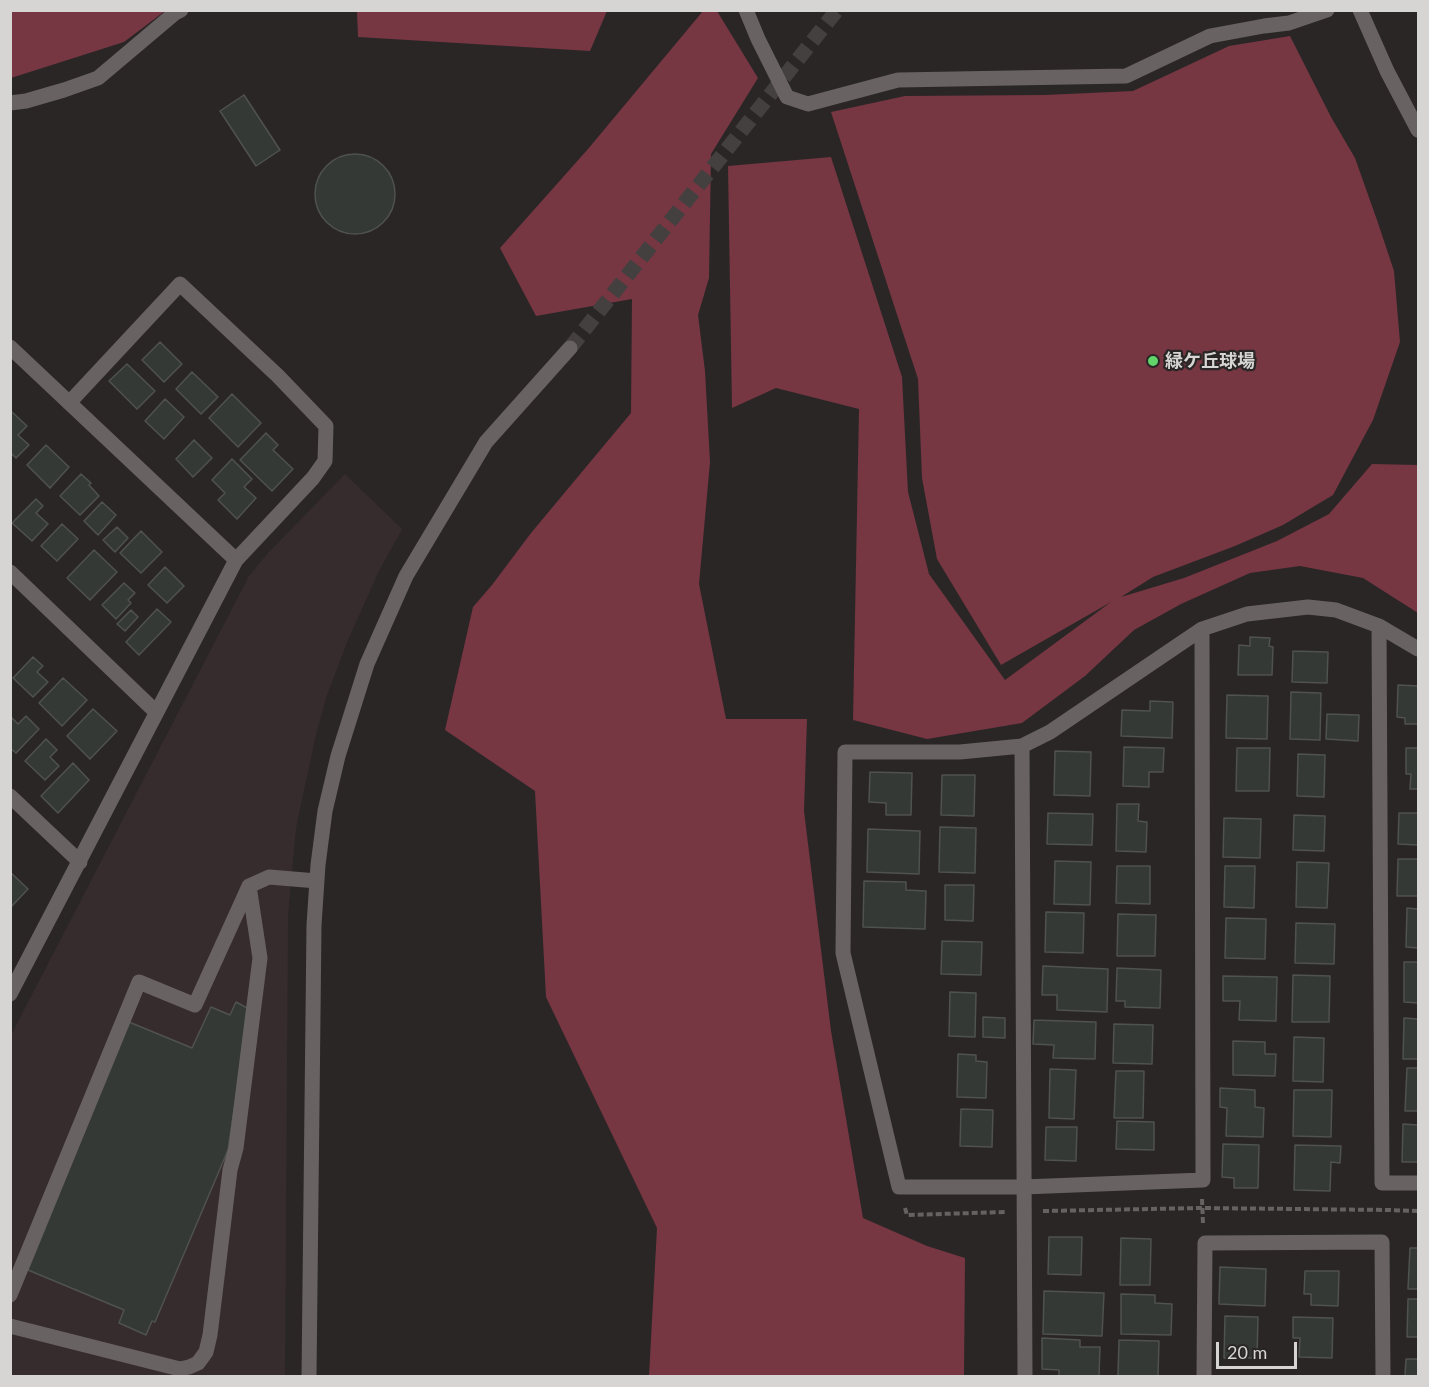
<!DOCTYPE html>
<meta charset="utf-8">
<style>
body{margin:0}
#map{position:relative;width:1429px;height:1387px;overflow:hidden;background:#2a2626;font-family:Lato,sans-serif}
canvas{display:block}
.frame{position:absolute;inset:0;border:12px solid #d7d4d4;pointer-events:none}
.scale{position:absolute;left:1216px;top:1342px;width:81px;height:27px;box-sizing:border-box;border:3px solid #d7d4d4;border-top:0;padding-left:8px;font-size:18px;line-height:21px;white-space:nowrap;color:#d7d4d4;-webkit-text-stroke:4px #2a2626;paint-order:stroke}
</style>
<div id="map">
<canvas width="1429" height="1387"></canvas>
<div class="frame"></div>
<div class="scale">20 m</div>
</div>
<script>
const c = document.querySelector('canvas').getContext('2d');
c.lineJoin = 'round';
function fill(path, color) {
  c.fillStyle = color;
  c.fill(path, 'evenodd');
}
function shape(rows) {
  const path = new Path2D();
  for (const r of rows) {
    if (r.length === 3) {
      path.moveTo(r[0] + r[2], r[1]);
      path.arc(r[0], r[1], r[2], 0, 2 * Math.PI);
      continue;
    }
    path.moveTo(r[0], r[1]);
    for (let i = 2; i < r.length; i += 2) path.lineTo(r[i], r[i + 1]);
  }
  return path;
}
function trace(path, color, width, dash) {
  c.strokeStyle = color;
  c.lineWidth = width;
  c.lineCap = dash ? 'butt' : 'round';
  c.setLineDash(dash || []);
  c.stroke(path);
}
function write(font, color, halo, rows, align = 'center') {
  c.font = font + ' Lato,"Noto Sans JP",sans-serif';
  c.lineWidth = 4.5;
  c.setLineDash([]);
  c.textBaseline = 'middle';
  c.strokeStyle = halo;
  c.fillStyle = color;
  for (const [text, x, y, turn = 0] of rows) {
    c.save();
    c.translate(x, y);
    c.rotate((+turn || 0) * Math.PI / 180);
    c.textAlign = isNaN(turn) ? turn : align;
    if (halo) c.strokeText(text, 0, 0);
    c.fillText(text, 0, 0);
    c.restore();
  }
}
fill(shape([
 [345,474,402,529,379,571,348,640,326,698,315,739,296,828,288,915,285,1376,11,1376,10,1037,249,576,268,553]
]), '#372c2d');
fill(shape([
 [11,10,165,10,165,11,124,42,11,78],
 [357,11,357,10,607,11,590,51,358,37],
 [703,11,717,11,758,78,711,154,709,278,698,315,705,371,710,462,699,584,726,719,807,719,804,811,831,1031,863,1218,927,1246,965,1258,964,1376,649,1376,657,1228,546,997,535,791,445,730,473,607,492,585,531,533,631,413,632,299,536,316,500,248,588,149],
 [1290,36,1331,117,1355,158,1377,220,1394,271,1400,342,1373,420,1333,495,1283,525,1235,546,1153,577,1121,597,1184,578,1277,541,1329,514,1372,464,1418,465,1418,613,1363,578,1300,566,1250,573,1181,604,1134,630,1085,676,1022,723,927,739,853,720,859,409,776,388,732,408,728,166,831,157,902,377,908,492,929,574,1005,680,1111,602,1001,665,937,559,922,478,918,379,831,112,905,96,1045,95,1133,91,1229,46]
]), '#763642');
const building = shape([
 [244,95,280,150,256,166,220,111,244,95],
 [355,194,40],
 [160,342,182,364,164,382,142,360,160,342],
 [127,364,155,391,137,409,109,381,127,364],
 [192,372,218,397,201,414,176,389,192,372],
 [232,394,261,423,238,447,209,418,232,394],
 [165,399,184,417,164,439,145,421,165,399],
 [12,412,27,426,18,435,29,445,16,458,10,452,10,413,12,412],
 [266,433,278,445,273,450,293,469,272,491,240,460,266,433],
 [194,440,212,458,193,477,176,459,194,440],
 [46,445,69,467,50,488,27,465,46,445],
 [232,459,252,479,244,487,256,498,237,519,218,500,225,493,212,480,232,459],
 [81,474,91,483,89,485,99,496,80,515,60,496,81,474],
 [36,499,43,506,36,513,48,524,32,541,12,523,36,499],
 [102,502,116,515,98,535,84,521,102,502],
 [62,524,78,539,57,561,41,546,62,524],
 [117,527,128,538,115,552,103,540,117,527],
 [141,531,162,552,141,573,120,553,141,531],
 [94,550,117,572,90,600,67,578,94,550],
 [165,567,184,586,167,603,148,585,165,567],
 [124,583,135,593,128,600,131,603,116,619,102,605,124,583],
 [157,609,171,622,139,655,126,642,157,609],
 [131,610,138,617,125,631,117,624,131,610],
 [1250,637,1270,638,1269,646,1273,647,1272,675,1238,675,1239,645,1250,646,1250,637],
 [1293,651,1328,652,1327,683,1292,682,1293,651],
 [33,657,43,666,37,672,48,682,33,697,13,678,33,657],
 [63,678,87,700,62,726,39,703,63,678],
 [1398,685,1418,686,1418,724,1405,724,1405,718,1397,717,1398,685],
 [1291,692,1321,693,1320,740,1290,739,1291,692],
 [1227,695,1268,696,1267,739,1226,738,1227,695],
 [1150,701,1173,702,1172,738,1121,736,1122,710,1150,711,1150,701],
 [93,709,117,731,90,759,67,736,93,709],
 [1327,714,1359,715,1358,741,1326,739,1327,714],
 [10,716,18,724,26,716,39,729,16,753,10,748,10,716],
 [46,739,57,750,50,757,59,766,45,780,25,761,46,739],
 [1124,747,1164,748,1163,772,1149,772,1149,787,1123,786,1124,747],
 [1237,748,1270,748,1269,791,1236,791,1237,748],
 [1406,748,1418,748,1418,789,1410,789,1411,774,1406,774,1406,748],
 [1055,751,1091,752,1090,796,1054,795,1055,751],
 [1298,754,1325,755,1324,797,1297,796,1298,754],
 [73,763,89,780,58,813,41,796,73,763],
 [870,772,912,773,911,815,886,815,886,803,869,802,870,772],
 [942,775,975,775,974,816,941,815,942,775],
 [1117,804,1139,804,1138,821,1147,822,1146,852,1116,851,1117,804],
 [1048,813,1093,814,1092,845,1047,844,1048,813],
 [1399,813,1418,813,1418,845,1398,844,1399,813],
 [1294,815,1325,816,1324,851,1293,850,1294,815],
 [1224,818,1261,819,1260,858,1223,857,1224,818],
 [940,827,976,828,975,873,939,872,940,827],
 [868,829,920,831,919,874,867,872,868,829],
 [1398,859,1418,859,1418,896,1397,896,1398,859],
 [1055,861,1091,862,1090,905,1054,904,1055,861],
 [1297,862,1329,863,1327,908,1296,907,1297,862],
 [1117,866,1150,866,1150,904,1116,903,1117,866],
 [1225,866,1255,866,1254,908,1224,907,1225,866],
 [10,872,28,889,11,907,10,906,10,872],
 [864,881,906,882,906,890,926,891,925,929,863,927,864,881],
 [945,885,974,885,973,921,945,920,945,885],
 [1407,908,1418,909,1418,948,1406,947,1407,908],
 [1046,912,1084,913,1083,953,1045,952,1046,912],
 [1118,914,1156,915,1155,956,1117,956,1118,914],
 [1226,918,1266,919,1265,959,1225,958,1226,918],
 [1296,923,1335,924,1334,964,1295,963,1296,923],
 [942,941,982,942,981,975,941,974,942,941],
 [1404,962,1418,962,1418,1003,1404,1002,1404,962],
 [1043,966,1108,969,1107,1012,1057,1010,1057,995,1042,995,1043,966],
 [1117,968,1161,970,1160,1008,1125,1007,1125,1001,1116,1001,1117,968],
 [1293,975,1330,976,1329,1022,1292,1022,1293,975],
 [1223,976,1277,977,1276,1021,1239,1020,1240,1001,1223,1001,1223,976],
 [950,992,976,993,975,1037,949,1036,950,992],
 [236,1002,249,1009,228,1150,155,1322,152,1321,146,1335,119,1323,124,1310,28,1270,129,1022,192,1048,211,1007,230,1015,236,1002],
 [983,1017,1005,1018,1005,1038,983,1037,983,1017],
 [1404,1018,1418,1019,1418,1059,1403,1059,1404,1018],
 [1034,1020,1096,1022,1095,1059,1053,1058,1054,1045,1033,1044,1034,1020],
 [1114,1024,1153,1025,1152,1064,1113,1063,1114,1024],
 [1294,1037,1324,1038,1323,1082,1293,1081,1294,1037],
 [1233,1041,1265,1042,1265,1054,1276,1054,1275,1076,1233,1075,1233,1041],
 [958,1054,976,1055,976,1061,987,1062,986,1098,957,1097,958,1054],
 [1407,1068,1418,1068,1418,1111,1405,1111,1407,1068],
 [1050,1069,1076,1070,1074,1119,1049,1118,1050,1069],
 [1116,1071,1144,1071,1143,1118,1114,1118,1116,1071],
 [1220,1088,1255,1090,1255,1107,1264,1108,1263,1137,1226,1136,1227,1108,1220,1107,1220,1088],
 [1294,1090,1332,1090,1331,1137,1293,1136,1294,1090],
 [961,1109,993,1110,992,1147,960,1146,961,1109],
 [1117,1121,1154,1122,1154,1150,1116,1149,1117,1121],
 [1403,1124,1418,1125,1418,1162,1402,1162,1403,1124],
 [1046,1127,1077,1127,1076,1161,1045,1160,1046,1127],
 [1223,1144,1259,1145,1258,1188,1234,1188,1234,1178,1222,1177,1223,1144],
 [1295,1145,1341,1146,1340,1163,1331,1162,1330,1191,1294,1190,1295,1145],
 [1049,1237,1082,1237,1081,1275,1048,1274,1049,1237],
 [1121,1238,1151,1239,1150,1285,1120,1285,1121,1238],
 [1410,1248,1418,1248,1418,1289,1408,1289,1410,1248],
 [1220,1267,1266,1269,1265,1306,1219,1304,1220,1267],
 [1305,1271,1339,1271,1338,1306,1311,1305,1311,1294,1304,1294,1305,1271],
 [1044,1291,1104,1293,1102,1336,1043,1334,1044,1291],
 [1121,1294,1155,1295,1155,1303,1172,1304,1171,1335,1121,1334,1121,1294],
 [1408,1299,1418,1299,1418,1337,1407,1337,1408,1299],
 [1225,1316,1258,1317,1257,1358,1224,1358,1225,1316],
 [1293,1317,1333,1318,1332,1358,1299,1357,1300,1338,1293,1338,1293,1317],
 [1042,1338,1080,1340,1080,1347,1100,1347,1099,1376,1059,1376,1059,1370,1042,1369,1042,1338],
 [1119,1340,1159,1341,1158,1376,1118,1376,1119,1340],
 [1406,1359,1418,1359,1418,1376,1405,1376,1406,1359]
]);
fill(building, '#353935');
trace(building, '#4f524f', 1.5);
trace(shape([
 [570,348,837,10]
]), '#444040', 15, [15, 8]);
trace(shape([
 [1202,1199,1203,1224],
 [905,1208,907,1215,1006,1212],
 [1043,1211,1202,1208,1389,1210,1418,1211]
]), '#666262', 4, [6, 3]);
trace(shape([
 [746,10,758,39,787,97,808,104,898,80,1126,76,1210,36,1264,26,1289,23,1327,10],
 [1360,10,1387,71,1418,130],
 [10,103,26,101,64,90,98,78,175,13,181,10],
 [10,347,236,560],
 [10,572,156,712],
 [1379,626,1382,1183,1418,1183],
 [1202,629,1203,1180,1023,1187,899,1187,843,953,845,752,960,752,1022,746,1050,732,1202,629,1247,614,1308,607,1336,610,1379,626,1418,649],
 [1022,746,1025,1376],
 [10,796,80,862],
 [10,994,236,560,313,478,325,461,326,426,278,376,180,284,69,403],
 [10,1295,139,982,195,1005,249,886,269,877,317,881],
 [10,1326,180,1369,189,1367,198,1363,206,1352,210,1335,230,1170,236,1148,260,958,249,886],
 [309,1376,314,925,318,865,325,811,338,756,367,664,406,576,486,442,570,348],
 [1204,1376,1205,1243,1382,1242,1383,1376]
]), '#686263', 15);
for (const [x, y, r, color] of [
 [1153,361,6,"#61d46a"]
]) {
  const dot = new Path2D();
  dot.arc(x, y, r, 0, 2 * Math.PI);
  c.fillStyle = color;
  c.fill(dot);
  trace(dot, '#2a2626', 2);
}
write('bold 18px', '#d7d4d4', '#2a2626', [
 ["緑ケ丘球場",1165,361]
], 'left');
</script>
